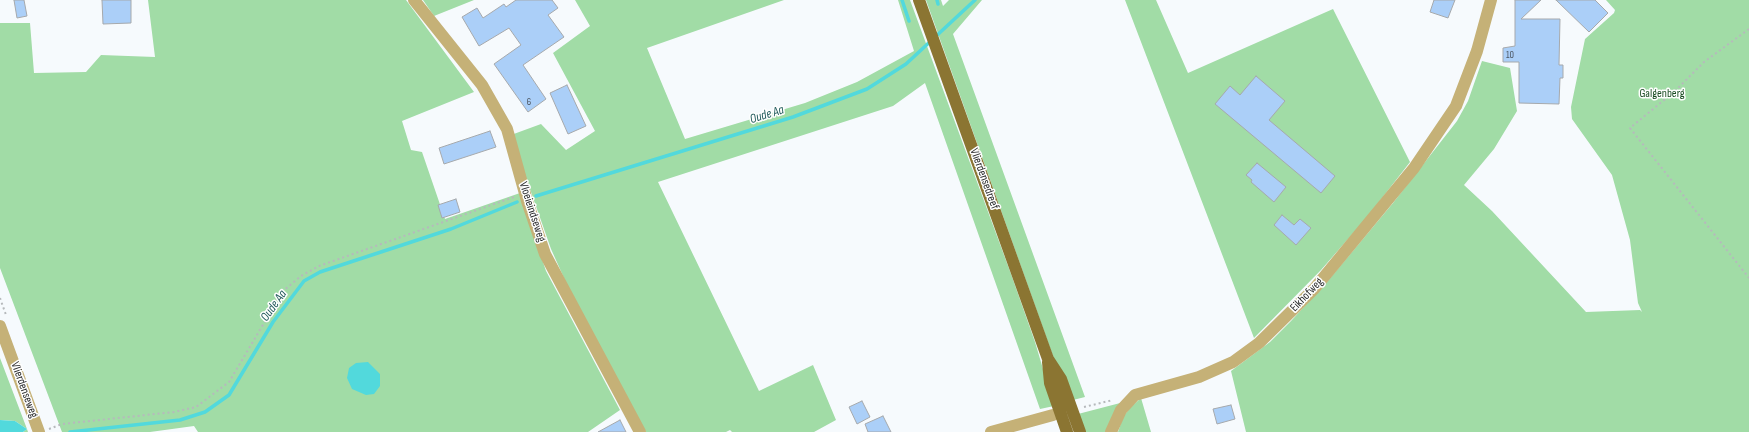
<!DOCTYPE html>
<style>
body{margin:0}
canvas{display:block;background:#f6fafd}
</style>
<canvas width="1749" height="432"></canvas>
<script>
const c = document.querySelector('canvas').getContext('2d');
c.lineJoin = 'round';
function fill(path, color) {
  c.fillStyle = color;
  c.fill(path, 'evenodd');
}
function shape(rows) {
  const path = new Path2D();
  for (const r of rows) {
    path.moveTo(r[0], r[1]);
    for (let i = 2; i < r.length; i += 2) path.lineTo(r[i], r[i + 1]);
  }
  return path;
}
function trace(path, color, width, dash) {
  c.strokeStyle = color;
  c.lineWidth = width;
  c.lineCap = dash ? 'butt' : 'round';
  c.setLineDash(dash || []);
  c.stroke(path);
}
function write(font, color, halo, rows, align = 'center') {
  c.font = font + ' "Sofia Sans Condensed",sans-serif';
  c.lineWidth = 3;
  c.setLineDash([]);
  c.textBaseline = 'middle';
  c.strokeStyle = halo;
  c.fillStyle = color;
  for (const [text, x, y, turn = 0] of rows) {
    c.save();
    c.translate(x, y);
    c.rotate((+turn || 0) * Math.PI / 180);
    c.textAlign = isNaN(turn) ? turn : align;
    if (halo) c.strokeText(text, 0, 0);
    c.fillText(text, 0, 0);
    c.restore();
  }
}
fill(shape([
 [148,0,406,0,474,92,402,121,411,150,422,152,445,219,520,193,546,271,620,410,588,432,198,432,194,426,150,432,62,432,0,268,0,23,30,23,34,73,86,72,101,55,155,57],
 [423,0,474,0,434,16],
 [575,0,784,0,647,48,685,139,805,103,857,82,914,51,898,0,910,0,1011,274,1035,342,1054,406,1040,409,925,83,893,106,658,182,759,391,813,365,836,420,814,432,732,432,730,430,726,432,646,432,573,298,551,249,511,135,541,124,566,150,595,131,553,53,590,26],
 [926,0,941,0,943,6,949,0,982,0,953,34,1085,397,1073,400,1054,359],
 [1125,0,1156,0,1188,73,1333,9,1410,162,1368,216,1321,270,1254,338],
 [1606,0,1749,0,1749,432,1246,432,1231,371,1270,342,1291,321,1327,282,1393,203,1457,121,1468,101,1482,61,1510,68,1517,111,1494,149,1464,185,1492,211,1586,312,1640,310,1642,312,1638,303,1630,240,1612,175,1572,119,1571,107,1585,39,1614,13,1615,10],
 [0,358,27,429,28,432,23,432,27,429,15,421,0,420],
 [1141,398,1151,432,1118,432,1123,417,1130,408],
 [1124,402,1109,432,1084,432,1078,414]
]), '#a1dca6');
fill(shape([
 [368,362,380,374,380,386,374,394,366,395,352,389,347,378,349,368,356,363],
 [0,420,15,421,27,429,23,432,0,432]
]), '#52d9dc');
trace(shape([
 [902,0,909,21],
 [937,0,938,4],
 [536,196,793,117,867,89,906,64,975,0],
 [70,432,180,420,205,412,229,395,273,322,304,281,320,272,451,229,517,202]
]), '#52d9dc', 3.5);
const building = shape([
 [14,0,24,0,27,16,17,18,14,0],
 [102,0,131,0,131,23,103,24,102,0],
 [516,0,552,0,558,8,548,15,564,37,523,65,546,99,528,112,494,64,521,45,509,28,479,46,462,17,477,8,483,18,504,4,506,7,516,0],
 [1434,0,1455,0,1448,18,1430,12,1434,0],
 [1515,0,1541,0,1521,19,1560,19,1559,65,1563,65,1563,78,1560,78,1559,104,1519,103,1519,62,1503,62,1503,48,1515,46,1515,0],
 [1556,0,1595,0,1608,13,1589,32,1556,0],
 [1256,76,1285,101,1269,120,1335,176,1321,193,1215,104,1230,86,1240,95,1256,76],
 [567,85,586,126,568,134,550,93,567,85],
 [490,131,496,147,444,164,439,148,490,131],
 [1257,163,1286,187,1274,202,1251,182,1252,180,1246,175,1257,163],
 [456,199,460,212,442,218,438,205,456,199],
 [1282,215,1294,225,1300,219,1311,228,1296,245,1274,225,1282,215],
 [862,401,870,417,857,424,849,407,862,401],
 [1231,405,1235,419,1217,424,1213,409,1231,405],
 [883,416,891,432,868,432,865,424,883,416],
 [620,420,626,432,598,432,620,420]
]);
fill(building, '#abcff8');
trace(building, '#a6a9ac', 1);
trace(shape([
 [1749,29,1704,62,1675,91,1630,128,1749,278],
 [0,298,6,315],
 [1084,407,1113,400],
 [49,429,62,424,174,412,196,407,229,382,283,291,301,276,319,266,514,197]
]), '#b6b9bc', 2, [2, 3]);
trace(shape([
 [414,0,482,85,507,129,527,201,545,254,640,432],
 [0,326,39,432],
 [991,432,1053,415],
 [1111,432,1121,410,1135,395,1199,377,1233,362,1259,343,1314,289,1414,168,1456,106,1477,51,1491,0]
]), '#c5b177', 12);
trace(shape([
 [919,0,1048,359,1061,379,1080,432],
 [1048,362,1050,383,1067,432]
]), '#8b7532', 12);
write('10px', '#4b5560', null, [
 ["10",1510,55],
 ["6",529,102]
]);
write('12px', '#1a4c22', '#fff', [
 ["Galgenberg",1662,94]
]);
write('12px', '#2b2c2d', '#fff', [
 ["Vlierdensedreef",984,179,70],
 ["Vloeieindseweg",532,212,72],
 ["Eikhofweg",1307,295,-46],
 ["Vlierdenseweg",24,390,70]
]);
write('italic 13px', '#215a5b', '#fff', [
 ["Oude Aa",767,115,-17],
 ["Oude Aa",274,306,-54]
]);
</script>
